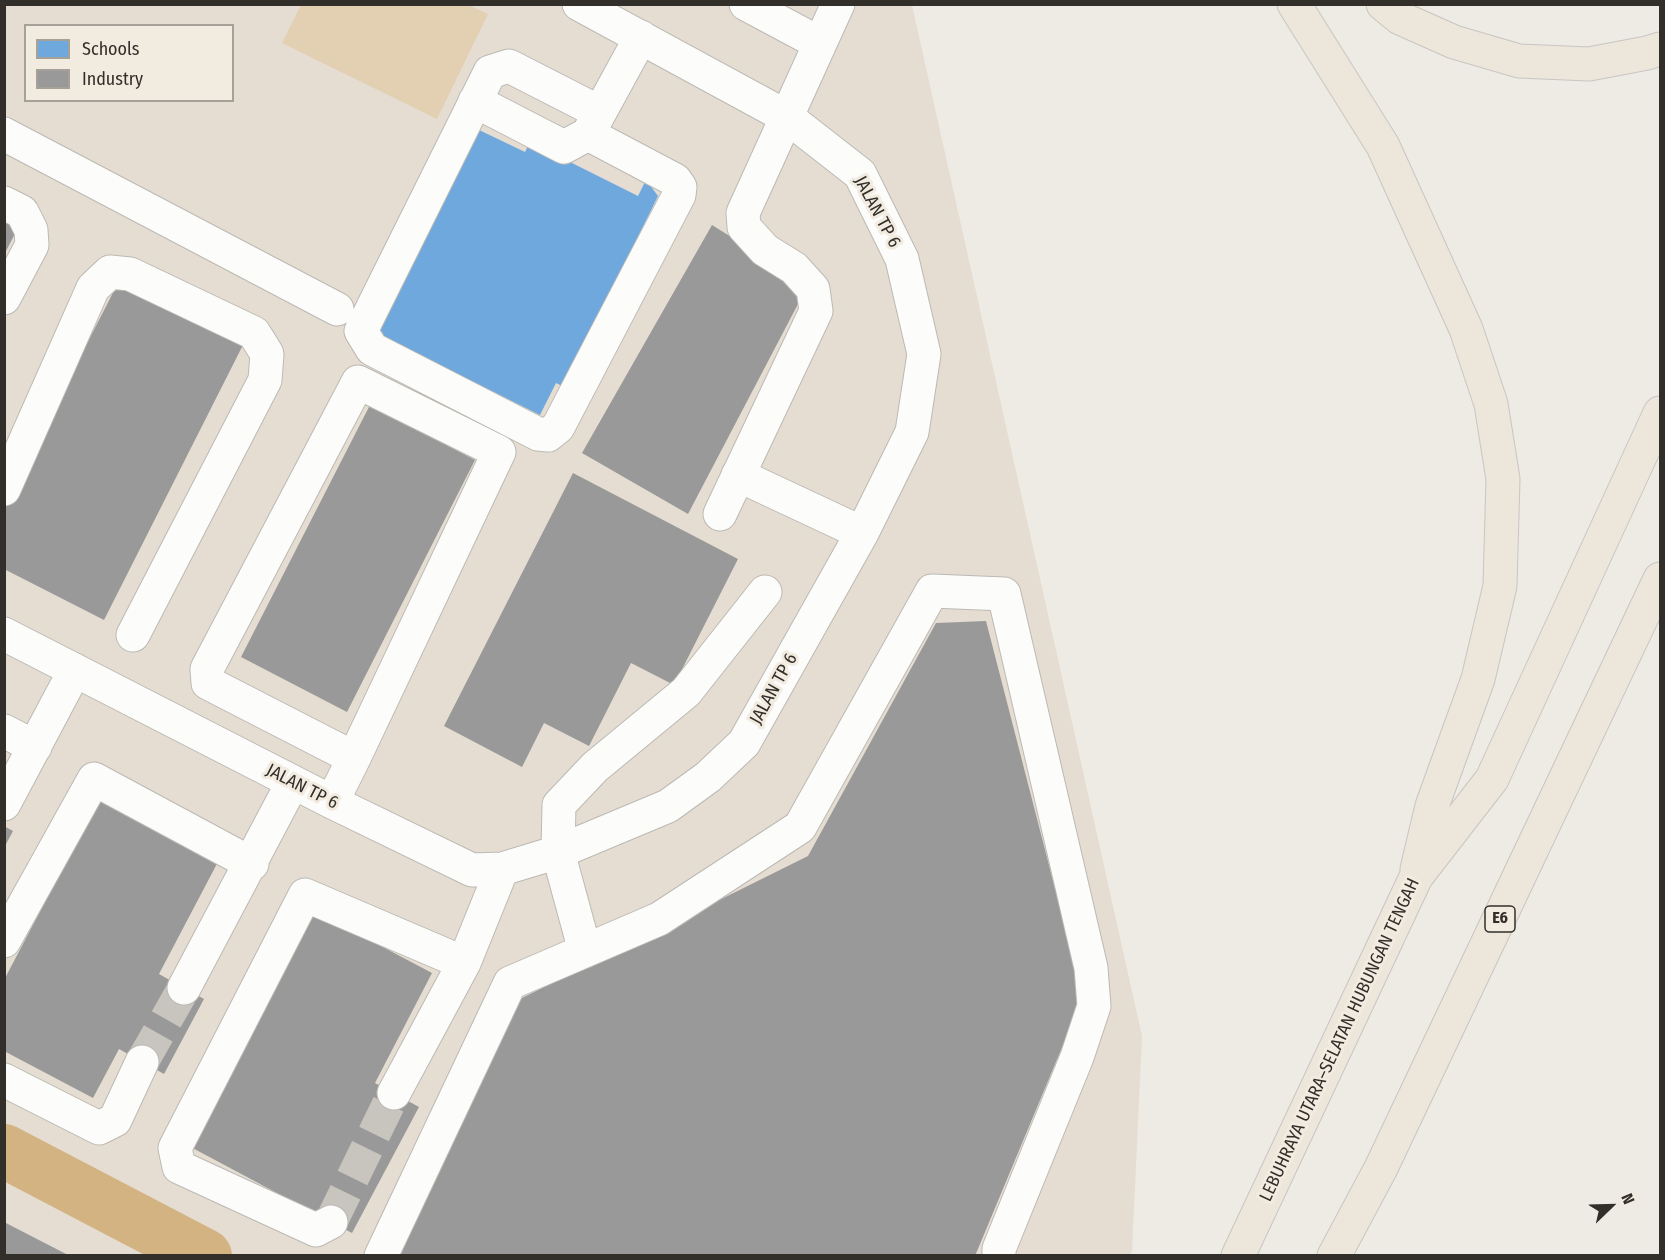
<!DOCTYPE html>
<meta charset="utf-8">
<style>
body{margin:0}
#map{position:relative;width:1665px;height:1260px;overflow:hidden;background:#eeeae4;font-family:"Fira Sans Condensed",sans-serif}
canvas{display:block}
.frame{position:absolute;inset:0;border:6px solid #322f2b;pointer-events:none}
.legend{position:absolute;left:24px;top:24px;width:210px;height:78px;box-sizing:border-box;background:#f2ebe0;border:2px solid #a5a098;margin:0;padding:8px 10px;list-style:none;font-size:18px;color:#322f2b}
.legend li{display:flex;align-items:center;gap:12px;height:30px}
.legend b{width:30px;border:2px solid #a5a098}
.north{position:absolute;left:1581px;top:1176px;width:60px;height:60px;-webkit-text-stroke:4px #f2ebe0;paint-order:stroke;rotate:67deg;font-size:16px;font-weight:700;line-height:24px;text-align:center;color:#322f2b}
.north::after{content:'';display:block;margin:auto;width:21px;height:27px;background:#322f2b;clip-path:polygon(50% 0,100% 100%,50% 72%,0 100%)}
</style>
<div id="map">
<canvas width="1665" height="1260"></canvas>
<div class="frame"></div>
<ul class="legend">
<li><b style="height:16px;background:#6fa8dc"></b>Schools</li>
<li><b style="height:16px;background:#999"></b>Industry</li>
</ul>
<div class="north">N</div>
</div>
<script>
const c = document.querySelector('canvas').getContext('2d');
c.lineJoin = 'round';
function fill(path, color) {
  c.fillStyle = color;
  c.fill(path, 'evenodd');
}
function shape(rows) {
  const path = new Path2D();
  for (const r of rows) {
    path.moveTo(r[0], r[1]);
    for (let i = 2; i < r.length; i += 2) path.lineTo(r[i], r[i + 1]);
  }
  return path;
}
function trace(path, color, width, dash) {
  c.strokeStyle = color;
  c.lineWidth = width;
  c.lineCap = dash ? 'butt' : 'round';
  c.setLineDash(dash || []);
  c.stroke(path);
}
function write(font, color, halo, rows, align = 'center') {
  c.font = font + ' "Fira Sans Condensed",sans-serif';
  c.lineWidth = 6;
  c.setLineDash([]);
  c.textBaseline = 'middle';
  c.strokeStyle = halo;
  c.fillStyle = color;
  for (const [text, x, y, turn = 0] of rows) {
    c.save();
    c.translate(x, y);
    c.rotate((+turn || 0) * Math.PI / 180);
    c.textAlign = isNaN(turn) ? turn : align;
    if (halo) c.strokeText(text, 0, 0);
    c.fillText(text, 0, 0);
    c.restore();
  }
}
fill(shape([
 [5,5,912,5,1142,1036,1132,1251,1130,1255,5,1256],
 [26,26,232,26,232,100,26,100]
]), '#e5ddd1');
fill(shape([
 [301,5,468,5,488,14,437,119,282,43]
]), '#e3cfb1');
fill(shape([
 [477,129,525,152,530,142,638,196,646,180,658,196,564,387,556,383,540,415,377,334]
]), '#6fa8dc');
fill(shape([
 [4,211,22,220,4,255],
 [712,225,808,285,688,514,582,453],
 [122,275,246,339,104,620,4,569,4,506],
 [370,405,475,460,347,712,241,657],
 [573,473,738,559,674,685,631,663,589,746,544,723,522,767,444,726],
 [986,621,1083,997,975,1256,398,1256,516,1001,808,856,936,623],
 [102,794,220,858,159,974,204,999,164,1074,119,1049,93,1098,4,1051,4,980],
 [4,826,13,831,4,848],
 [309,908,432,973,375,1083,419,1107,352,1233,185,1144],
 [4,1222,70,1256,4,1256]
]), '#999');
trace(shape([
 [4,1151,205,1256]
]), '#d2b381', 54);
trace(shape([
 [142,1062,184,988],
 [331,1222,394,1093]
]), '#c8c5bf', 33, [33, 16]);
const minor = shape([
 [746,4,819,43],
 [475,101,564,147,588,134,641,37],
 [4,134,337,309],
 [588,134,675,180,680,187,679,195,558,427,548,435,538,434,372,349,361,331,490,72,509,66,599,112],
 [4,203,22,212,31,230,32,245,4,298],
 [738,475,862,533],
 [4,489,93,288,110,272,130,274,254,333,267,354,265,380,133,635],
 [720,514,816,311,813,289,794,268,765,250,744,227,743,213,838,4],
 [4,634,332,802,472,870,502,869,558,852,668,806,708,777,744,743,862,533,912,432,924,354,902,259,860,174,787,117,579,4],
 [4,731,35,747],
 [332,802,354,758,499,452,358,382,207,669,208,683,354,758],
 [4,804,75,670],
 [4,941,94,779,252,864],
 [585,951,558,852,559,805,595,767,686,692,765,592],
 [184,988,293,782],
 [4,1080,99,1128,115,1120,142,1062],
 [394,1093,464,963,502,869],
 [331,1222,316,1230,179,1167,175,1148,305,895,464,963],
 [381,1256,510,983,659,919,800,827,932,591,1004,594,1091,968,1094,1006,1077,1057,999,1249,999,1256]
]);
const highway = shape([
 [1294,4,1383,146,1466,329,1491,404,1503,479,1500,586,1478,679,1432,806,1417,869],
 [1383,4,1400,18,1454,42,1519,61,1589,64,1647,53,1660,49],
 [1238,1256,1416,877,1492,779,1660,413],
 [1334,1256,1381,1168,1660,579]
]);
trace(minor, '#bcb9b4', 35);
trace(highway, '#c8c6c3', 35);
trace(minor, '#fcfcfb', 33);
trace(highway, '#ece6db', 33);
for (const [x, y, w] of [
 [1500,919,30]
]) {
  const box = new Path2D();
  box.roundRect(x - w / 2, y - 13, w, 26, 4.5);
  c.fillStyle = '#f2ebe0';
  c.fill(box);
  trace(box, '#322f2b', 1.5);
}
write('bold 16px', '#322f2b', null, [
 ["E6",1500,919]
]);
write('18px', '#322f2b', '#f2ebe0', [
 ["JALAN TP 6",877,212,62],
 ["JALAN TP 6",774,689,-61],
 ["JALAN TP 6",302,787,27],
 ["LEBUHRAYA UTARA–SELATAN HUBUNGAN TENGAH",1340,1040,-65]
]);
</script>
